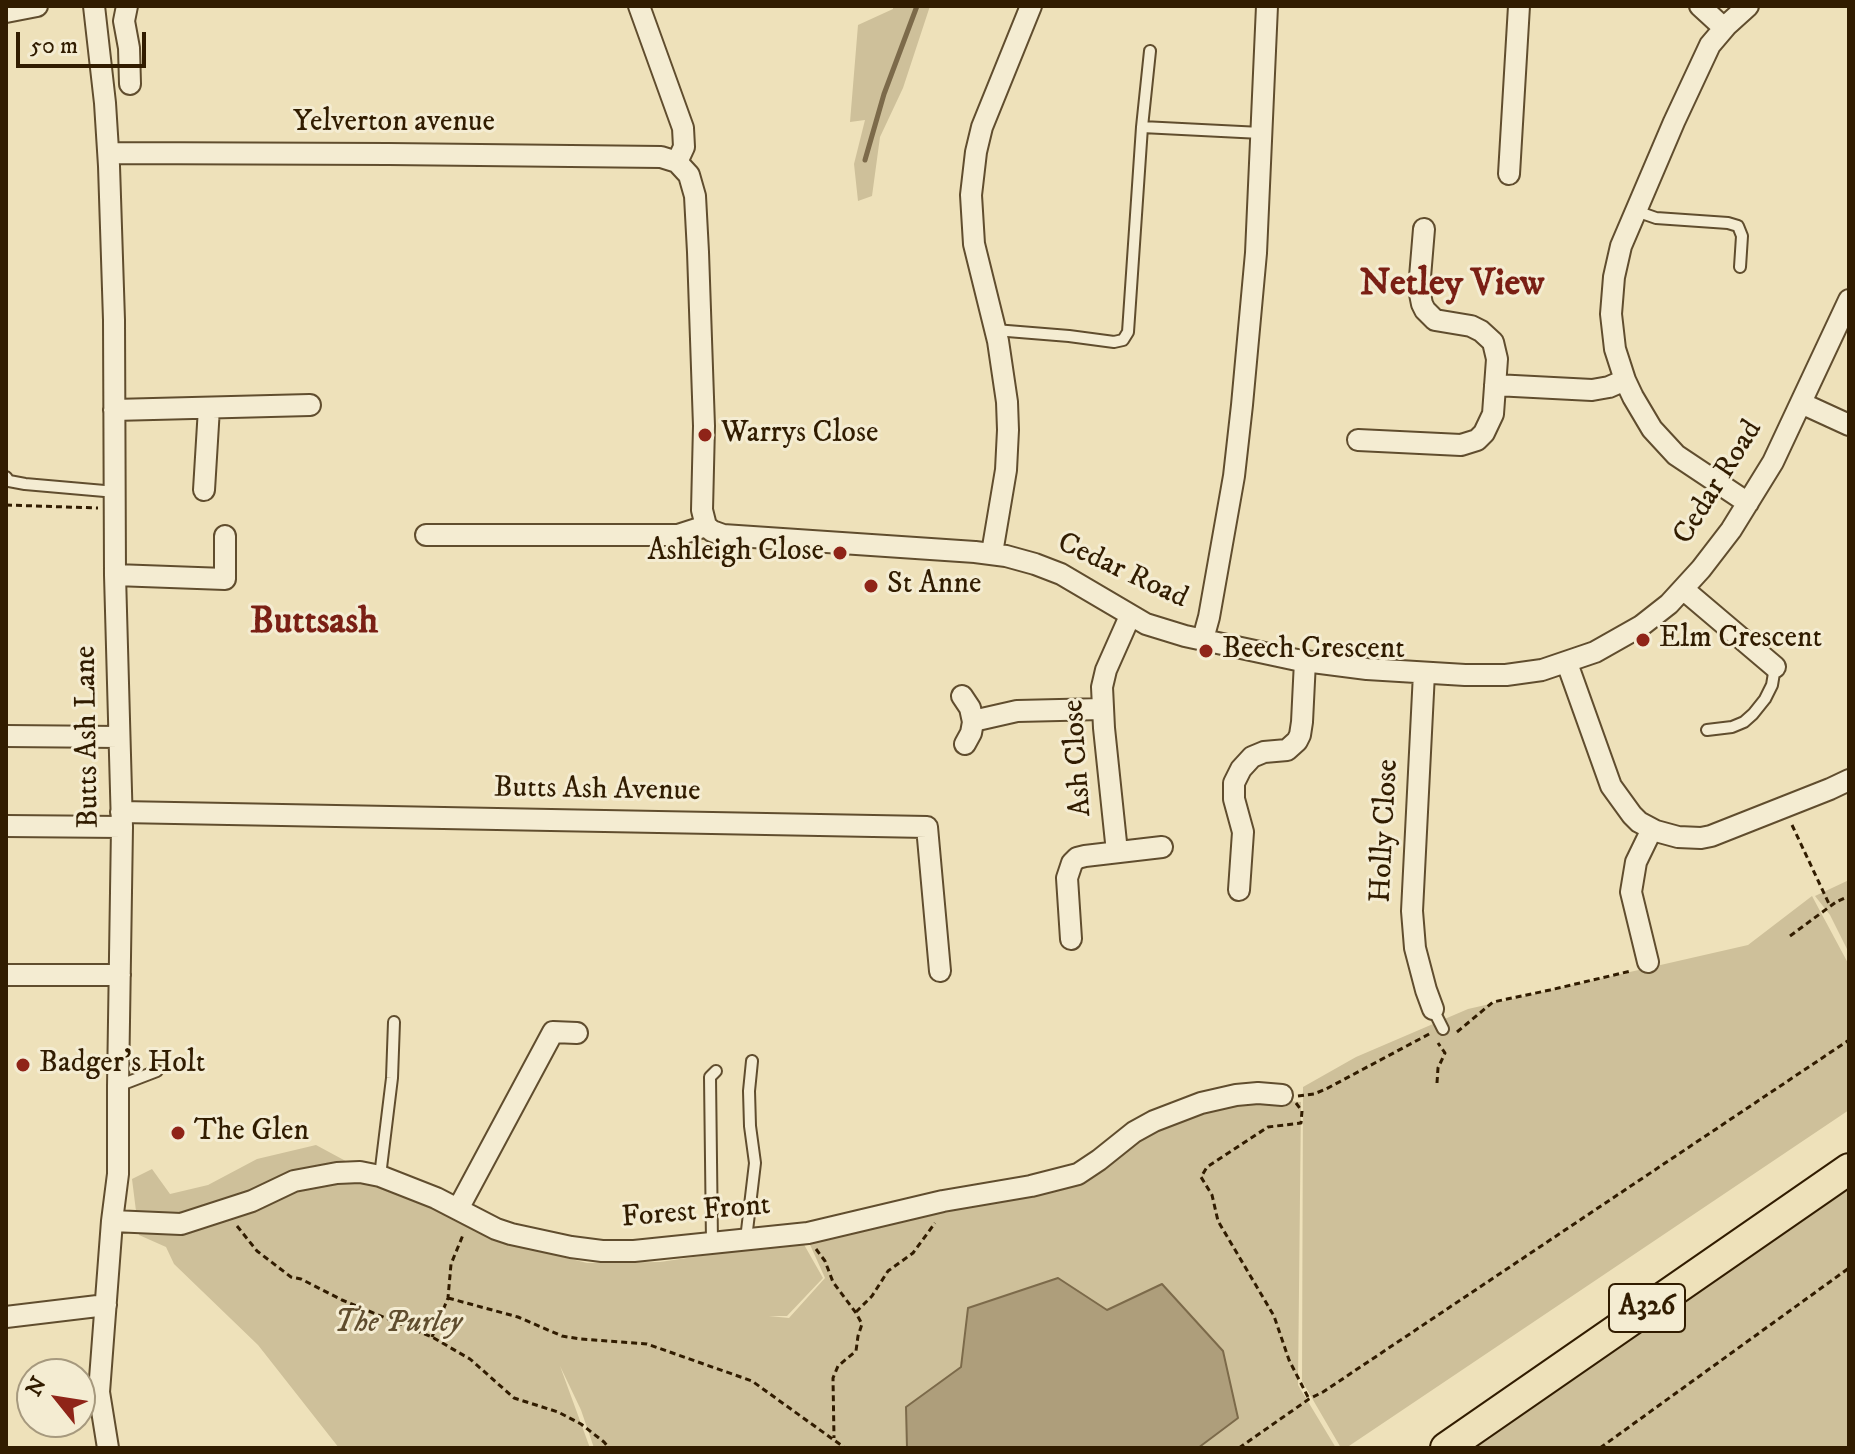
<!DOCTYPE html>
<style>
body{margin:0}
#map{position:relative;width:1855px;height:1454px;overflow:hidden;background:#eee1ba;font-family:"IM FELL DW Pica",serif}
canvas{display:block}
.frame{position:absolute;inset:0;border:8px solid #311c00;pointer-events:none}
.north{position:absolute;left:16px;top:1358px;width:80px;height:80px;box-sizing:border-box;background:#f4ecd2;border:2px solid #a6997e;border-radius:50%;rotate:300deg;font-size:22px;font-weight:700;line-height:32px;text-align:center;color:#311c00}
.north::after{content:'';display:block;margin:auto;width:28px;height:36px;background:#8f2418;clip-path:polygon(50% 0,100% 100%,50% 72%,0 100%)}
.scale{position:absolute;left:16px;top:32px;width:130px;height:36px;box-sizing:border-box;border:4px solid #311c00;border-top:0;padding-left:10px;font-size:24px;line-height:28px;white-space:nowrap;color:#311c00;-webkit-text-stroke:6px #f4ecd2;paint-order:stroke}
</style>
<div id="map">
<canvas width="1855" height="1454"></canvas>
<div class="frame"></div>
<div class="north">N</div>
<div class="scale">50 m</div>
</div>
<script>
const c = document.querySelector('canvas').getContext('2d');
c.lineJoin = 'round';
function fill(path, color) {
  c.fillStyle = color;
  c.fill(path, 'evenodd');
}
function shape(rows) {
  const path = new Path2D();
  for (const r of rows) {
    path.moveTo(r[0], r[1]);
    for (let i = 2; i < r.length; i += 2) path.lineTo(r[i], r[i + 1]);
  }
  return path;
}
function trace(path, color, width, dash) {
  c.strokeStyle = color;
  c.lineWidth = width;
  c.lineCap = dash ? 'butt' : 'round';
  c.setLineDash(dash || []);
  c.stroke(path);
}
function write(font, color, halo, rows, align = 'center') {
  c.font = font + ' "IM FELL DW Pica",serif';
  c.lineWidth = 6;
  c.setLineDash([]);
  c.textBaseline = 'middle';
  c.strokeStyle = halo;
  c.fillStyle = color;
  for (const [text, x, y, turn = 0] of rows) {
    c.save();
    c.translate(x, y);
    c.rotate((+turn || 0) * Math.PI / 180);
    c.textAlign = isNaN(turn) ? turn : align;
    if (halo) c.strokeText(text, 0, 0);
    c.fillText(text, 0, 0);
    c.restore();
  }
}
fill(shape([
 [893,6,930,6,903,88,880,137,872,196,858,201,854,164,865,120,850,122,858,25,893,9],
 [1849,880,1849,953,1830,915,1815,896],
 [1812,896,1849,965,1849,1110,1346,1448,1341,1448,1302,1381,1303,1087,1356,1057,1468,1009,1748,945],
 [1257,1099,1301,1102,1298,1385,1336,1448,594,1448,581,1410,560,1366,590,1448,339,1448,258,1345,174,1264,166,1247,139,1235,132,1179,152,1169,170,1194,208,1185,257,1159,316,1145,405,1193,524,1247,587,1263,660,1262,802,1241,823,1278,787,1316,769,1316,789,1318,825,1278,807,1238,1086,1178,1139,1134,1206,1108],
 [1849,1178,1849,1448,1458,1448]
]), '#cec09a');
const water = shape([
 [1058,1278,1107,1310,1162,1284,1223,1351,1238,1418,1198,1448,907,1448,906,1407,961,1367,968,1308,1058,1278]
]);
fill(water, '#ae9e7b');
trace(water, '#7c6a4a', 2);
trace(shape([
 [865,160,884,94,917,6]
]), '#7c6a4a', 5);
const service = shape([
 [1150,51,1142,127,1261,133],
 [1636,211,1656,218,1728,223,1738,226,1742,236,1740,267],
 [995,330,1069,336,1114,342,1123,340,1128,332,1142,127],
 [6,477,9,481,25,484,116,492],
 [1707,730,1732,727,1744,722,1753,714,1765,699,1772,685,1775,667],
 [1433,1009,1443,1029],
 [118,1086,157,1071],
 [380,1176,392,1078,394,1022],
 [746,1239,755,1163,750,1126,749,1091,752,1061],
 [712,1242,710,1077,716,1071]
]);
const minor = shape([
 [94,6,105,103,109,166,114,320,115,575,122,827,118,1086,118,1174,112,1221,99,1392,108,1448],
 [127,6,124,21,129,48,130,84],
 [639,6,683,128,684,147,677,162],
 [1700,6,1724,28],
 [1748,6,1727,25,1710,45,1674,122,1621,246,1614,277,1611,314,1615,349,1625,380,1633,397,1652,429,1676,455,1748,503],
 [6,12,37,6],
 [109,153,389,154,661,157,677,162,689,175,695,196,698,252,704,426,702,510,706,526],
 [1509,174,1519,6],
 [1495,385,1592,390,1609,387,1625,380],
 [1801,403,1849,425],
 [114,410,310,405],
 [1358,440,1461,445,1477,440,1484,433,1493,414,1497,359,1493,342,1481,331,1471,326,1435,320,1425,310,1422,304,1419,289,1424,229],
 [204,490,209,408],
 [706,526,712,531,723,535,975,552,1006,556,1035,564,1061,574,1146,624,1185,636,1297,660,1367,669,1465,675,1506,675,1542,670,1595,652,1641,626,1669,604,1701,569,1731,530,1773,462,1849,300],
 [426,535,678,535,706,526],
 [992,553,1006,470,1008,430,1007,402,998,341,974,244,971,195,976,152,982,127,1031,6],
 [115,575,225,579,225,536],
 [1683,589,1775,667],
 [1203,639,1209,617,1234,476,1242,405,1256,253,1267,6],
 [1567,663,1611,786,1632,815,1639,822,1656,831,1678,837,1701,838,1711,836,1830,789,1849,780],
 [1424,673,1412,911,1415,948,1426,990,1433,1009],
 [962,696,970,708,973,722,971,733,965,744],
 [973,721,1017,711,1102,709],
 [6,736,119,737],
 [121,812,927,827,940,971],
 [6,826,122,827],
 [1117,852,1104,728,1102,687,1106,670,1130,616],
 [1239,890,1243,832,1234,799,1234,783,1241,769,1252,757,1264,752,1287,750,1297,741,1300,735,1302,722,1305,661],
 [1071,939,1067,878,1072,863,1077,858,1085,856,1162,847],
 [1648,962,1631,892,1636,862,1652,829],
 [6,975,120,975],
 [458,1209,553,1032,577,1033],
 [112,1221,181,1224,252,1201,294,1181,337,1173,360,1172,380,1176,436,1198,496,1229,511,1234,571,1247,602,1251,634,1251,808,1233,943,1201,1031,1186,1078,1174,1099,1160,1134,1132,1154,1121,1201,1103,1236,1095,1258,1093,1282,1095],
 [6,1317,106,1305]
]);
const primary = shape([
 [1446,1448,1849,1169]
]);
trace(service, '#604d2e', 14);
trace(minor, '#604d2e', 24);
trace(primary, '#311c00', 34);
trace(shape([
 [6,505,98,508],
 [1792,825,1830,906],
 [1790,936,1836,902,1849,896],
 [1457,1032,1493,1002,1550,990,1631,971],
 [1437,1083,1438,1068,1445,1053,1438,1043],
 [1298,1096,1314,1094,1326,1089,1431,1033],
 [1296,1103,1302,1111,1301,1123,1268,1127,1207,1167,1201,1177,1212,1195,1218,1221,1274,1316,1289,1360,1309,1399],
 [237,1226,257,1251,291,1277,301,1279,342,1300,432,1337,470,1359,514,1398,558,1412,581,1424,604,1442,609,1448],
 [816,1249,825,1261,833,1282,856,1313,862,1324,858,1336,856,1351,838,1366,833,1378,834,1438],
 [448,1298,518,1317,562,1336,580,1339,647,1344,752,1381,845,1448],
 [856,1312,872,1296,888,1271,913,1253,935,1223],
 [432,1337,448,1298,451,1264,463,1235],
 [1239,1448,1309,1399,1323,1392,1849,1040],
 [1600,1448,1849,1268]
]), '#311c00', 3, [6, 4]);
trace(service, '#f4ecd2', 10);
trace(minor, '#f4ecd2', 20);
trace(primary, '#eee1ba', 30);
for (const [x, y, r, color] of [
 [705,435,8,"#8f2418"],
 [840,553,8,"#8f2418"],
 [871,586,8,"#8f2418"],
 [1643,640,8,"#8f2418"],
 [1206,651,8,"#8f2418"],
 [23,1065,8,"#8f2418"],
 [178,1133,8,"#8f2418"]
]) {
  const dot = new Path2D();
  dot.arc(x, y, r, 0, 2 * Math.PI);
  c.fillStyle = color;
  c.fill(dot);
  trace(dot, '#f4ecd2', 3);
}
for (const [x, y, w] of [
 [1647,1308,76]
]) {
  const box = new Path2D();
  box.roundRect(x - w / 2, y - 24, w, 48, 6);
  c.fillStyle = '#f4ecd2';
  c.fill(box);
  trace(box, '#311c00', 2);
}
write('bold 28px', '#311c00', null, [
 ["A326",1647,1308]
]);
write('30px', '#311c00', '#f4ecd2', [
 ["Yelverton avenue",394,124],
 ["Cedar Road",1719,483,-58],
 ["Cedar Road",1122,572,25],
 ["Butts Ash Lane",89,737,-91],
 ["Ash Close",1079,758,-94],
 ["Butts Ash Avenue",597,791,1],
 ["Holly Close",1386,831,-87],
 ["Forest Front",696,1213,-5]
]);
write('30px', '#311c00', '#f4ecd2', [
 ["Warrys Close",721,435],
 ["Ashleigh Close",824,553,"right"],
 ["St Anne",887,586],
 ["Elm Crescent",1659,640],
 ["Beech Crescent",1222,651],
 ["Badger's Holt",39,1065],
 ["The Glen",194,1133]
], 'left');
write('italic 30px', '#604d2e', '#f4ecd2', [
 ["The Purley",398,1325]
]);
write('bold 38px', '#7a1f14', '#f4ecd2', [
 ["Netley View",1452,286],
 ["Buttsash",314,624]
]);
</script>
